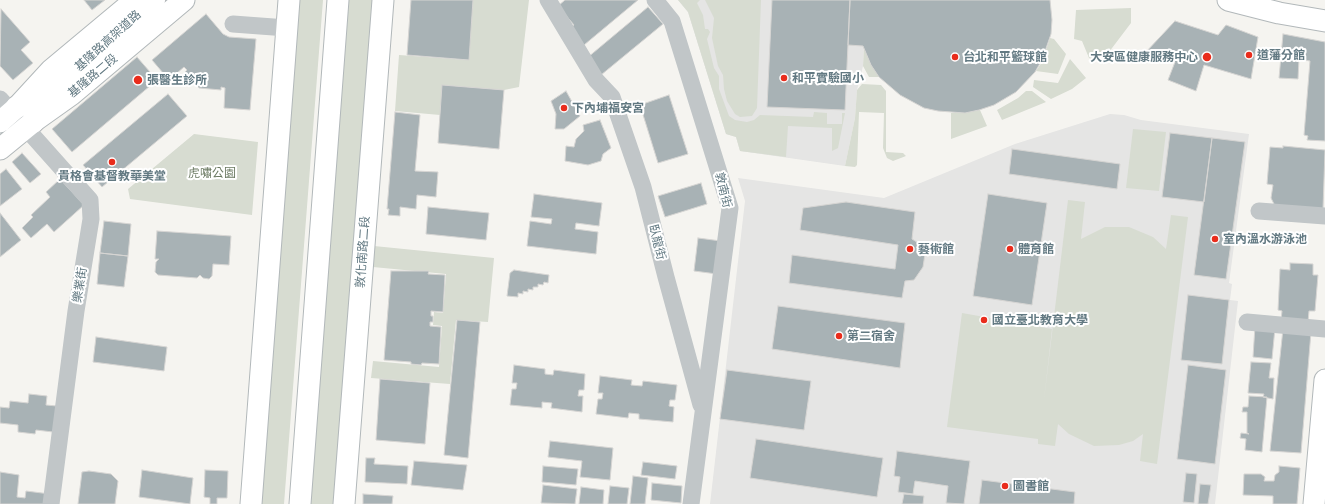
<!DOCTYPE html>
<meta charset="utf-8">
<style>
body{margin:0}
canvas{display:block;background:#f5f4f0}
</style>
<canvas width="1325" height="504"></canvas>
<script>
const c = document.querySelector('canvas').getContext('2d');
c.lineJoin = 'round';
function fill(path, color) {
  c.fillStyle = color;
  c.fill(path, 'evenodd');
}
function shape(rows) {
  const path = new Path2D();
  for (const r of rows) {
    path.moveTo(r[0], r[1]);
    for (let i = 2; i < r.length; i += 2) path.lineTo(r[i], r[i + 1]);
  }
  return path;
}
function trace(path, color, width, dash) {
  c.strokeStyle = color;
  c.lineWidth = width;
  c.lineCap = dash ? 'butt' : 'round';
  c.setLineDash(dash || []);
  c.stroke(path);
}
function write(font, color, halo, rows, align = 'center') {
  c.font = font + ' Raleway,"Noto Sans TC",sans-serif';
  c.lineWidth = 4;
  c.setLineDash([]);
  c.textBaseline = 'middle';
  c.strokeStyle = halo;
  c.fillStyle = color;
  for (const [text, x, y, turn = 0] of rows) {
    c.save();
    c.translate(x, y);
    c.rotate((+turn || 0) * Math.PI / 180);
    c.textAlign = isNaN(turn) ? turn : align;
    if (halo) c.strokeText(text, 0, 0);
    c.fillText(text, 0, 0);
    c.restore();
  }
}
fill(shape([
 [678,0,860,0,861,40,864,48,863,66,857,90,855,118,845,166,740,151,736,137,726,134,688,12],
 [1110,114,1124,115,1141,120,1249,134,1229,283,1232,284,1230,300,1238,301,1215,504,710,504,745,201,738,178,884,198,1015,144]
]), '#e5e5e4');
fill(shape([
 [298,0,323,0,284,504,258,504],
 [349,0,374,0,335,504,309,504],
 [473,0,529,0,519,87,504,90,443,85,440,115,395,111,399,55,468,60],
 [678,0,700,0,697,3,703,15,705,29,708,29,710,32,707,39,714,68,719,76,719,89,729,116,735,120,747,122,754,120,760,115,813,117,814,112,827,113,827,124,842,124,842,113,845,113,838,148,832,151,832,128,788,126,786,157,740,151,736,137,726,134,688,12],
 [705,0,761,0,757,108,752,116,740,117,735,114,727,101,724,89,723,75,718,66,712,38,714,18],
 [1131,8,1131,23,1106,56,1098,61,1089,58,1082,41,1074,39,1076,10],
 [1050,38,1054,39,1066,54,1058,74,1036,71,1042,62],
 [864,48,871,65,880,77,869,77,863,66],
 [1070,59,1086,78,1072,89,1051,99,1033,87,1034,80,1058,83],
 [862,84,881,85,886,91,886,152,903,153,906,156,893,161,887,158,883,148,884,113,859,112,857,165,855,167,845,166,855,118,857,90],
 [1026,91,1032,91,1046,102,1002,120,997,110,1018,98],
 [980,110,987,126,951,139,951,113],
 [1133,129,1166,132,1159,191,1126,188],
 [194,134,258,142,252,215,130,199,128,189],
 [1068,200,1085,202,1081,239,1105,227,1129,227,1153,237,1166,249,1171,215,1188,217,1157,464,1140,461,1143,434,1133,441,1119,445,1094,446,1069,434,1058,424,1055,446,1038,444,1038,439,947,427,962,313,1052,329,1044,400],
 [374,246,494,258,488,322,456,320,450,384,371,378,373,361,439,367,442,326,433,325,434,312,443,313,446,274,373,267]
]), '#d7dcd1');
const building = shape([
 [84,0,105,0,92,10,84,0],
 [411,0,473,0,469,60,407,55,411,0],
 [565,0,638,0,584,45,571,28,574,25,558,6,565,0],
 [772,0,850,0,845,110,767,107,772,0],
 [850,0,1050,0,1052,20,1051,34,1042,60,1035,72,1016,92,994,105,979,110,965,113,938,111,924,108,900,95,879,77,871,65,863,46,848,45,850,0],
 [648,7,663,24,601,75,587,58,648,7],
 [1,9,30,42,21,50,33,63,13,80,0,66,1,9],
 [206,14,223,34,229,37,256,39,250,110,224,108,225,88,221,87,221,90,199,88,185,72,187,70,184,67,169,80,152,60,206,14],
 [1175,21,1218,35,1226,25,1258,37,1251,79,1204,65,1196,91,1168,80,1175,62,1145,53,1175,21],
 [1283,34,1325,42,1325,141,1307,140,1308,136,1304,135,1310,61,1299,59,1298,79,1279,78,1283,34],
 [137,57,157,80,72,152,52,129,137,57],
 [442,85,504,90,499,149,438,143,442,85],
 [566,91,580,116,564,129,555,129,556,114,551,101,566,91],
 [168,94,187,116,102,187,83,165,168,94],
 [669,95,688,154,658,163,640,105,669,95],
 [395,112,420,115,415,171,438,172,436,197,417,195,416,209,400,207,400,216,388,215,389,209,387,209,395,112],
 [600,120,611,148,603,154,601,161,588,165,565,161,566,146,574,147,576,139,584,131,583,125,600,120],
 [1170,133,1212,138,1204,202,1162,197,1170,133],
 [1212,138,1245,142,1226,279,1194,275,1212,138],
 [1283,146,1325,150,1323,209,1276,208,1271,198,1273,185,1267,184,1270,147,1283,148,1283,146],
 [1012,149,1120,164,1117,189,1009,174,1012,149],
 [22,153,41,174,30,183,12,162,22,153],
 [6,169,22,189,0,206,0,174,6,169],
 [60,179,84,205,54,232,47,224,31,238,22,228,33,217,31,215,50,197,46,192,60,179],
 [701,183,707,204,665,217,658,196,701,183],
 [534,194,602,203,599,226,576,223,575,229,598,232,596,254,527,246,530,221,551,224,552,219,531,217,534,194],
 [988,194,1047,203,1032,305,973,296,988,194],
 [846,202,915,212,912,239,920,244,925,254,923,267,914,280,905,281,902,298,789,283,792,255,895,269,898,245,800,230,803,208,846,202],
 [428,207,489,213,486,240,426,234,428,207],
 [0,213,21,240,0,257,0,213],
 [104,221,131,224,128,256,100,253,104,221],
 [157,231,231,236,229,265,213,264,212,276,209,279,203,278,200,275,197,278,158,275,155,272,156,262,159,259,155,259,157,231],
 [698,238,721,241,717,274,694,271,698,238],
 [100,253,128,256,124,287,97,284,100,253],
 [1290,263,1313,264,1313,275,1318,275,1315,311,1309,311,1308,322,1281,320,1282,311,1278,310,1280,269,1290,270,1290,263],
 [514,270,549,275,548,283,544,282,543,285,538,284,538,287,533,287,533,290,528,289,528,292,523,291,523,294,518,293,518,297,507,296,510,273,514,270],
 [391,271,429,271,428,274,445,275,443,312,431,311,431,316,433,316,433,322,430,322,430,326,441,327,439,364,422,363,421,365,411,364,411,362,384,360,391,271],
 [1188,295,1229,300,1222,364,1181,360,1188,295],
 [778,306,905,323,900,368,772,349,778,306],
 [457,320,480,322,468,458,444,455,457,320],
 [1255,326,1275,328,1272,359,1253,357,1255,326],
 [1283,329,1311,332,1301,453,1270,451,1283,329],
 [96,337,167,347,164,371,93,362,96,337],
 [1251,362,1271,363,1269,378,1274,378,1273,399,1263,397,1264,394,1248,393,1251,362],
 [514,365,545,369,545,374,553,375,554,370,585,374,584,390,579,390,578,396,583,396,582,412,551,408,552,403,542,402,542,408,510,405,512,389,516,389,517,383,512,383,514,365],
 [1188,365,1226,370,1215,464,1177,459,1188,365],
 [727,370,811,381,804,430,720,419,727,370],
 [600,376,632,380,631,385,642,386,643,381,677,385,675,400,670,400,669,406,674,407,673,422,639,419,639,414,629,413,628,418,596,414,598,399,602,399,603,393,598,393,600,376],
 [380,379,430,383,425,444,376,440,380,379],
 [29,394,47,396,46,405,57,406,53,432,36,430,35,434,18,432,18,425,0,423,0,407,9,408,10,401,28,403,29,394],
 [1249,396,1267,397,1262,452,1245,450,1246,439,1240,438,1241,433,1249,434,1247,433,1247,412,1242,412,1243,407,1248,407,1249,396],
 [756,439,883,458,877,497,750,478,756,439],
 [550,441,613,448,610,480,580,477,582,461,548,457,550,441],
 [897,451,970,461,964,504,946,503,948,486,915,481,913,494,898,492,900,477,894,476,897,451],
 [366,458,375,458,374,464,408,466,407,484,365,482,366,458],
 [414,461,467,465,463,490,411,485,414,461],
 [643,462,677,466,675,479,641,475,643,462],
 [543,466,578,469,576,485,542,482,543,466],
 [1279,466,1300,468,1297,504,1273,504,1273,496,1243,495,1244,474,1261,474,1265,477,1264,481,1274,481,1275,475,1279,472,1279,466],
 [142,470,193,478,190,504,139,497,142,470],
 [205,470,228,471,227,498,217,498,217,504,210,504,210,498,204,497,205,470],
 [89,471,111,474,118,481,115,504,78,504,82,472,89,471],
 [0,472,19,475,17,497,25,498,26,491,50,494,49,504,0,504,0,472],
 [1186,473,1197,474,1194,503,1183,502,1186,473],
 [633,476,648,478,645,504,630,504,633,476],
 [982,480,1075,492,1074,504,979,504,982,480],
 [652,483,682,486,681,503,651,500,652,483],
 [1200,484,1211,485,1208,504,1198,504,1200,484],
 [543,485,577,489,575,504,541,503,543,485],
 [610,486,629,488,627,504,608,504,610,486],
 [581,487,604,490,603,504,579,504,581,487],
 [363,494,393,496,392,504,363,504,363,494],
 [904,494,924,496,923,504,902,504,904,494]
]);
fill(building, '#a8b2b5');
trace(building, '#d6d5d3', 1);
const major = shape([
 [1228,0,1279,13,1325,21],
 [0,122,17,107,51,70,135,0],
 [0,149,33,122,71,95,184,0],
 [251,504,289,0],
 [300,504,338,0],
 [344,504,383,0],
 [1314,504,1325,380]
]);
const highway = shape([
 [17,107,61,82,154,0],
 [33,122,57,88]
]);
trace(major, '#b2b8ba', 23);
trace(highway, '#b4b8ba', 24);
trace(shape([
 [548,0,596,80,612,97,643,187,666,277,701,405],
 [655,0,672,21,730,208,691,504],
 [233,24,287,28],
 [0,99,90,200,91,219,76,311,51,504],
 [1259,211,1325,216],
 [1247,322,1325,329]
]), '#c1c6c8', 17);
trace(major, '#fff', 21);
trace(highway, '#fff', 22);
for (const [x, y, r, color] of [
 [1249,55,4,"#e92c1c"],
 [955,57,4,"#e92c1c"],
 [1207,57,5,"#e92c1c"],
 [784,78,4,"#e92c1c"],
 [138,80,5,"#e92c1c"],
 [564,108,4,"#e92c1c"],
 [112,162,4,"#e92c1c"],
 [1215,239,4,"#e92c1c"],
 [910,249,4,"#e92c1c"],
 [1010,249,4,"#e92c1c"],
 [984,320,4,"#e92c1c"],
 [839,336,4,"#e92c1c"],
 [1005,486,4,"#e92c1c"]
]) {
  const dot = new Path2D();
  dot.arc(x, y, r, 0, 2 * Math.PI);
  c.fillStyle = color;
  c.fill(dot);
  trace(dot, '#fff', 1.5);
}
write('12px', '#627982', '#fff', [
 ["基隆路高架道路",108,41,-42],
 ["基隆路二段",93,76,-40],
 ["敦南街",723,190,76],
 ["臥龍街",657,242,76],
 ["敦化南路二段",363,252,-86],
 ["樂業街",80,285,-81]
]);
write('bold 12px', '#627982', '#fff', [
 ["道藩分館",1257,55],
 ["台北和平籃球館",963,57],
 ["大安區健康服務中心",1198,57,"right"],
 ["和平實驗國小",792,78],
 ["張醫生診所",147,80],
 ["下內埔福安宮",572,108],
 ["貴格會基督教華美堂",112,176,"center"],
 ["室內溫水游泳池",1223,239],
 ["藝術館",918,249],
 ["體育館",1018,249],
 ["國立臺北教育大學",992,320],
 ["第二宿舍",847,336],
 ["圖書館",1013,486]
], 'left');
write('12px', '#6a7961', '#fff', [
 ["虎嘯公園",212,173]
]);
</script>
